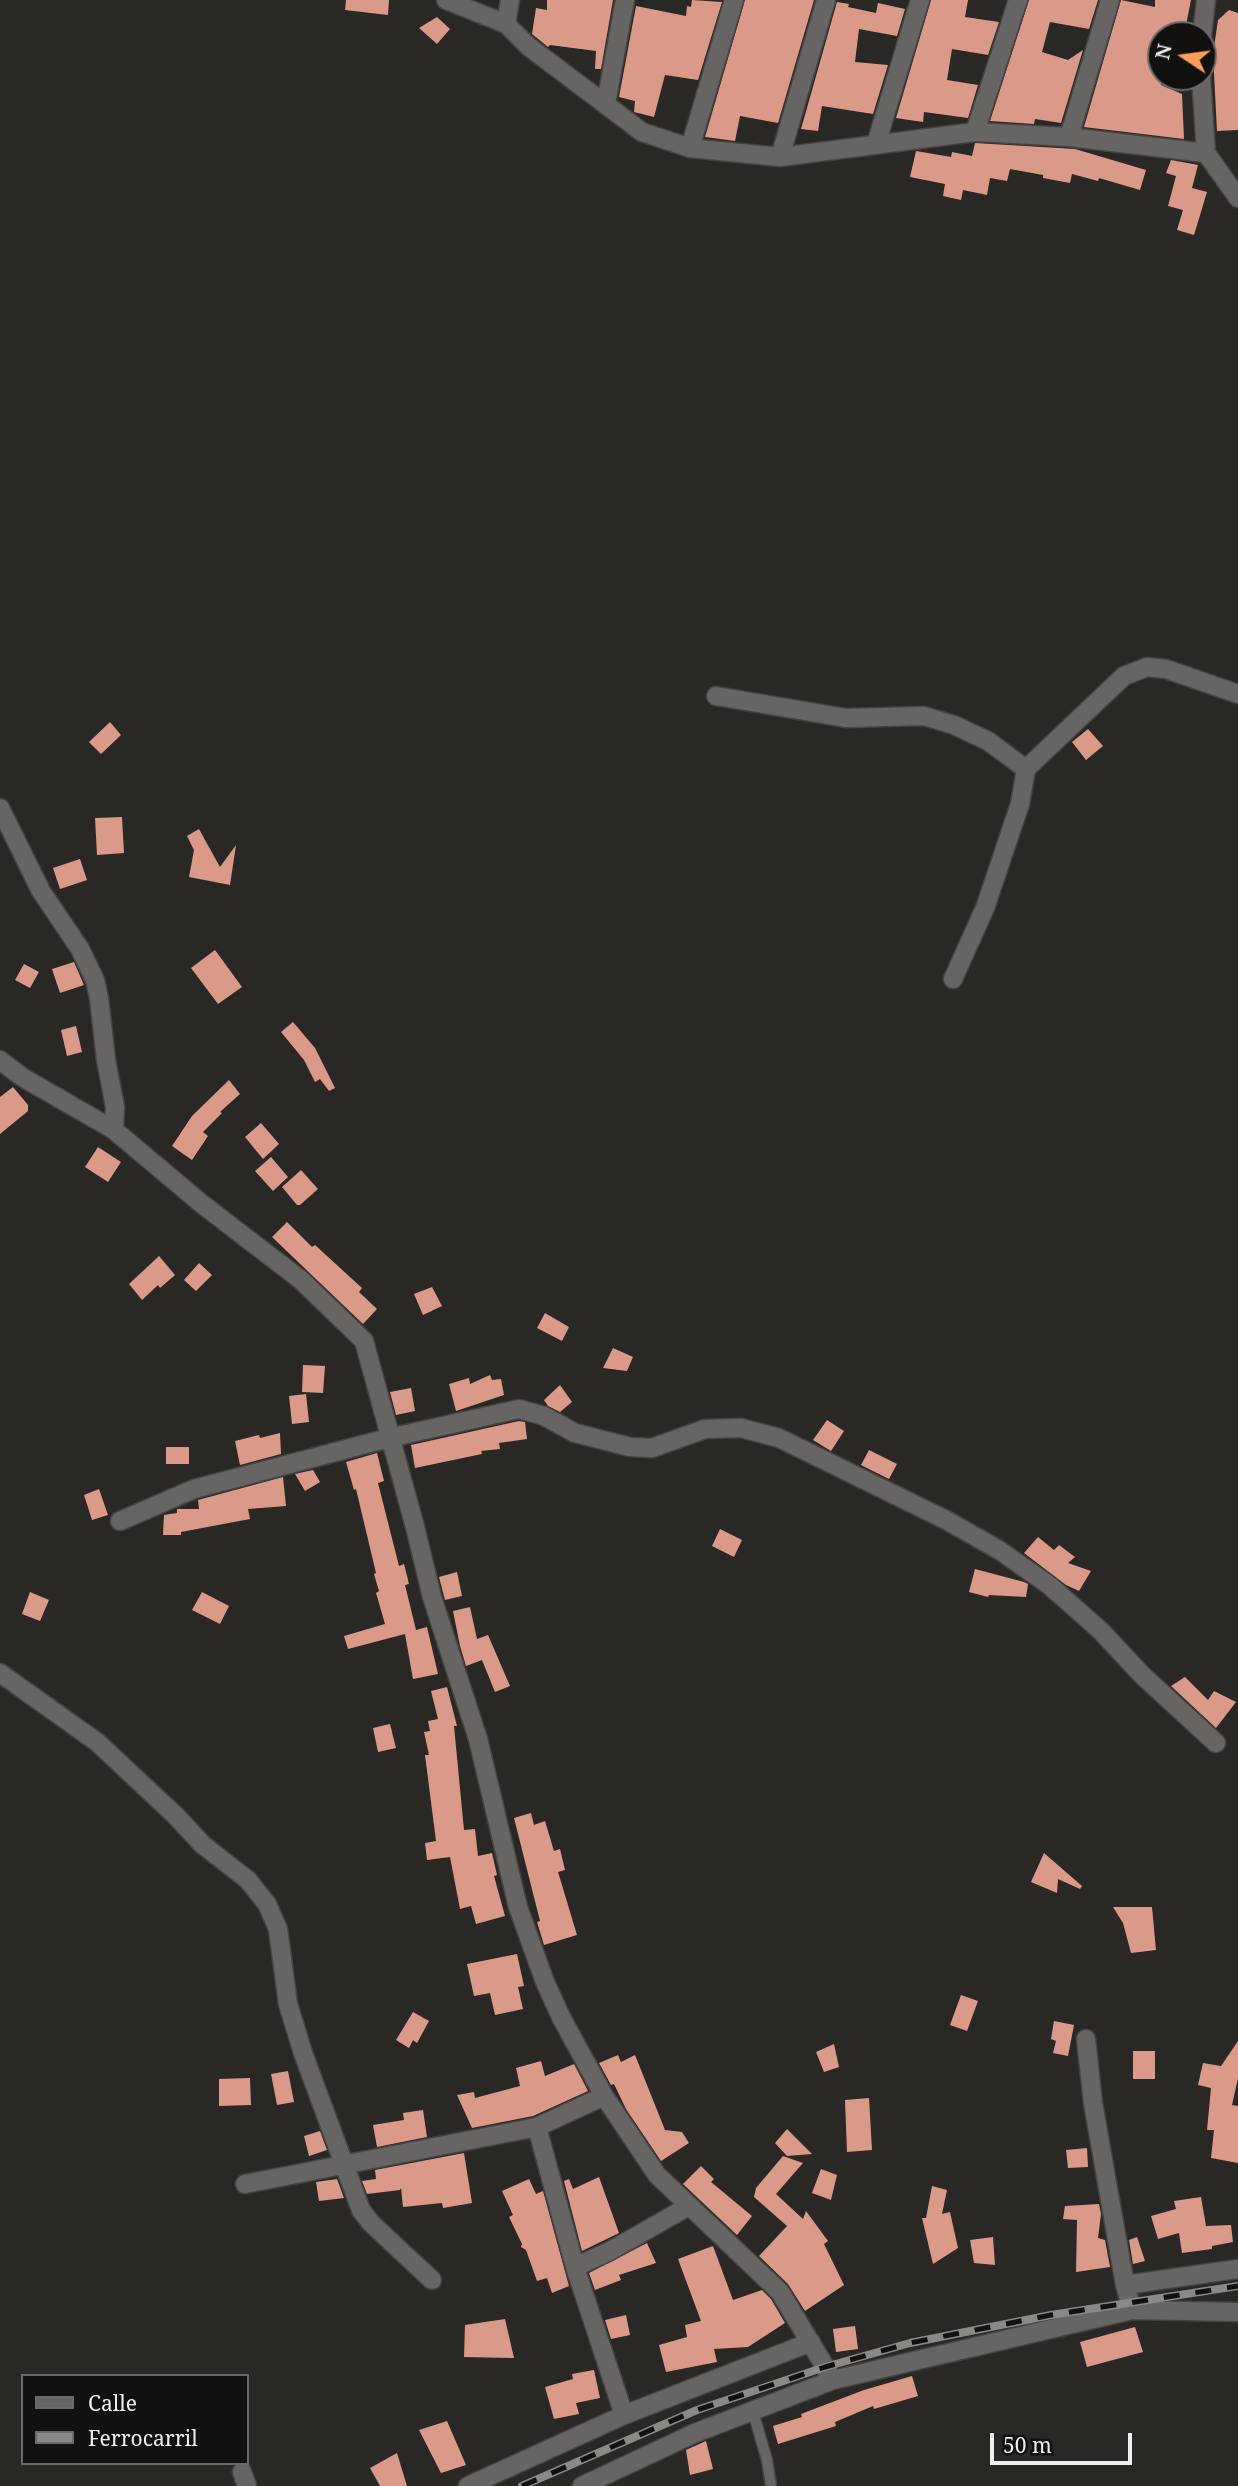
<!DOCTYPE html>
<style>
body{margin:0}
#map{position:relative;width:1238px;height:2486px;overflow:hidden;background:#2a2825;font-family:"Noto Serif",serif}
canvas{display:block}
.legend{position:absolute;left:21px;top:2374px;width:228px;height:91px;box-sizing:border-box;background:#121110;border:2px solid #6b6a68;margin:0;padding:9px 12px;list-style:none;font-size:21px;color:#f1efed}
.legend li{display:flex;align-items:center;gap:14px;height:35px}
.legend b{width:35px;border:2px solid #6b6a68}
.north{position:absolute;left:1147px;top:21px;width:70px;height:70px;box-sizing:border-box;background:#121110;border:2px solid #6b6a68;border-radius:50%;rotate:283deg;font-size:19px;font-weight:700;line-height:28px;text-align:center;color:#f1efed}
.north::after{content:'';display:block;margin:auto;width:24px;height:32px;background:#ff9b5b;clip-path:polygon(50% 0,100% 100%,50% 72%,0 100%)}
.scale{position:absolute;left:990px;top:2433px;width:142px;height:32px;box-sizing:border-box;border:4px solid #f1efed;border-top:0;padding-left:9px;font-size:21px;line-height:24px;white-space:nowrap;color:#f1efed;-webkit-text-stroke:5px #121110;paint-order:stroke}
</style>
<div id="map">
<canvas width="1238" height="2486"></canvas>
<ul class="legend">
<li><b style="height:9px;background:#676564"></b>Calle</li>
<li><b style="height:9px;background:#8b8986"></b>Ferrocarril</li>
</ul>
<div class="north">N</div>
<div class="scale">50 m</div>
</div>
<script>
const c = document.querySelector('canvas').getContext('2d');
c.lineJoin = 'round';
function fill(path, color) {
  c.fillStyle = color;
  c.fill(path, 'evenodd');
}
function shape(rows) {
  const path = new Path2D();
  for (const r of rows) {
    path.moveTo(r[0], r[1]);
    for (let i = 2; i < r.length; i += 2) path.lineTo(r[i], r[i + 1]);
  }
  return path;
}
function trace(path, color, width, dash) {
  c.strokeStyle = color;
  c.lineWidth = width;
  c.lineCap = dash ? 'butt' : 'round';
  c.setLineDash(dash || []);
  c.stroke(path);
}
fill(shape([
 [346,0,389,0,388,15,345,10],
 [547,0,613,0,601,69,595,69,596,51,550,45,548,47,532,34,536,8,547,10],
 [692,0,722,2,698,80,665,75,654,117,634,112,635,101,619,97,636,6,686,16,687,6,691,7],
 [745,0,814,0,778,123,740,116,735,141,705,137],
 [931,0,968,0,965,17,999,22,988,55,952,49,947,80,978,85,968,118,924,112,923,122,896,118],
 [1029,0,1098,0,1089,29,1050,22,1042,52,1068,60,1083,50,1061,123,1035,119,1034,124,990,121],
 [1121,0,1155,7,1155,0,1191,0,1184,35,1161,35,1161,85,1182,94,1184,139,1084,127],
 [837,2,849,4,848,7,876,13,878,3,905,9,897,36,859,29,855,62,888,65,873,114,822,106,818,131,801,129],
 [1229,10,1238,13,1238,130,1217,131,1213,54,1218,20],
 [437,17,450,29,437,44,419,28],
 [975,143,1075,149,1146,170,1140,190,1099,178,1098,181,1072,174,1070,183,1043,178,1043,175,1010,169,1007,181,990,178,987,195,963,190,961,200,943,196,945,184,910,177,916,151,951,157,952,152,972,156],
 [1171,160,1198,165,1192,188,1207,192,1194,235,1177,230,1183,210,1168,206,1176,176,1166,173],
 [110,722,121,735,101,754,89,742],
 [1088,729,1103,746,1086,760,1072,742],
 [122,817,124,853,97,855,95,818],
 [199,829,220,867,236,845,230,885,189,877,194,850,187,836],
 [80,859,87,880,60,889,53,868],
 [215,950,242,987,218,1004,191,968],
 [74,962,84,985,60,993,52,969],
 [24,964,39,972,30,988,15,980],
 [293,1022,315,1048,335,1088,329,1091,320,1079,315,1082,304,1060,281,1032],
 [76,1026,82,1052,67,1056,61,1030],
 [229,1080,240,1094,220,1112,222,1113,203,1132,208,1136,192,1160,172,1146,192,1116],
 [13,1087,28,1105,28,1111,0,1134,0,1097],
 [261,1123,279,1144,263,1159,245,1137],
 [98,1147,121,1162,108,1182,85,1167],
 [271,1157,288,1177,273,1191,255,1171],
 [301,1170,318,1189,300,1205,297,1205,282,1187],
 [287,1222,312,1247,315,1245,362,1288,359,1292,377,1309,363,1324,272,1237],
 [159,1256,175,1275,160,1288,158,1285,142,1300,129,1284],
 [199,1263,212,1275,196,1291,184,1280],
 [432,1287,442,1306,423,1315,414,1294],
 [545,1313,569,1327,562,1341,537,1328],
 [613,1348,633,1357,627,1371,603,1368],
 [303,1365,325,1366,323,1393,302,1392],
 [490,1375,492,1380,501,1379,504,1395,456,1411,449,1384,469,1378,470,1384],
 [560,1385,572,1402,560,1412,548,1406,544,1400],
 [411,1388,415,1411,396,1415,390,1392],
 [306,1394,309,1422,292,1424,289,1396],
 [827,1420,844,1431,831,1451,813,1440],
 [519,1421,525,1422,527,1439,499,1443,500,1449,481,1451,482,1454,415,1468,411,1445],
 [280,1433,281,1454,240,1465,235,1441,259,1435,260,1438],
 [166,1447,189,1447,189,1464,166,1464],
 [869,1450,897,1464,889,1479,861,1465],
 [377,1453,384,1481,378,1483,399,1566,404,1564,409,1584,405,1585,416,1630,427,1627,438,1674,413,1679,405,1634,348,1649,344,1636,385,1624,376,1593,379,1591,374,1574,376,1573,356,1489,354,1490,346,1462],
 [313,1470,320,1482,305,1491,295,1474],
 [283,1477,286,1506,248,1509,250,1519,181,1532,181,1535,163,1535,164,1515,177,1513,177,1509,199,1509,198,1500],
 [99,1489,108,1515,92,1520,84,1495],
 [720,1529,742,1540,734,1557,712,1546],
 [1038,1537,1054,1550,1059,1545,1075,1557,1068,1563,1091,1571,1079,1591,1066,1585,1024,1553],
 [975,1569,1024,1582,1028,1584,1026,1597,989,1595,988,1597,969,1592],
 [457,1572,462,1596,445,1600,439,1577],
 [30,1592,49,1600,40,1621,22,1614],
 [202,1592,229,1606,220,1624,192,1610],
 [470,1607,477,1639,488,1635,510,1686,495,1692,482,1660,466,1666,460,1646,453,1611],
 [1185,1677,1208,1700,1214,1691,1236,1702,1216,1728,1171,1686],
 [447,1687,457,1726,454,1726,464,1830,475,1829,478,1856,492,1853,497,1875,494,1876,505,1916,476,1924,471,1906,460,1909,450,1857,427,1860,425,1843,436,1841,425,1755,429,1755,424,1732,430,1731,428,1721,438,1719,431,1691],
 [390,1724,396,1748,378,1752,373,1728],
 [531,1813,534,1825,545,1821,554,1851,560,1849,565,1870,558,1872,577,1935,544,1945,537,1922,540,1921,514,1818],
 [1044,1853,1082,1886,1080,1889,1058,1879,1057,1893,1031,1882],
 [1113,1907,1152,1907,1156,1950,1131,1953,1123,1923],
 [517,1954,524,1986,518,1987,523,2009,495,2015,490,1993,474,1996,467,1964],
 [961,1995,978,2001,967,2031,950,2025],
 [413,2012,429,2021,417,2043,413,2040,409,2048,396,2040],
 [1054,2021,1074,2025,1068,2056,1053,2053,1056,2041,1051,2039],
 [1238,2041,1238,2078,1232,2105,1238,2106,1238,2163,1211,2158,1214,2130,1207,2130,1211,2088,1198,2085,1203,2063,1221,2066],
 [834,2044,839,2067,824,2072,816,2052],
 [1133,2051,1155,2051,1155,2079,1133,2079],
 [618,2055,621,2062,635,2055,665,2130,682,2132,689,2143,661,2161,626,2109,614,2084,611,2085,599,2063],
 [541,2061,545,2076,574,2064,588,2091,533,2116,472,2128,457,2095,474,2092,475,2098,520,2086,516,2068],
 [288,2071,294,2102,277,2105,271,2074],
 [250,2078,251,2105,219,2106,219,2079],
 [869,2098,872,2150,847,2152,845,2100],
 [423,2110,427,2137,377,2147,373,2125,404,2120,403,2113],
 [787,2129,812,2154,787,2156,775,2143],
 [320,2131,327,2150,309,2156,304,2136],
 [1087,2148,1088,2167,1068,2168,1066,2150],
 [464,2153,472,2203,443,2208,442,2203,403,2207,401,2188,400,2190,367,2194,362,2181,376,2179,375,2170],
 [783,2156,803,2163,776,2194,803,2219,806,2211,828,2241,824,2244,844,2285,805,2311,788,2284,759,2256,787,2226,754,2197,756,2188],
 [701,2166,714,2179,711,2182,752,2216,737,2235,683,2184],
 [821,2169,837,2175,831,2200,812,2193],
 [599,2177,619,2233,582,2251,564,2181,569,2179,573,2189],
 [337,2179,344,2198,319,2201,316,2182],
 [529,2179,536,2194,543,2191,569,2286,552,2293,547,2278,537,2281,526,2250,521,2247,522,2244,509,2217,513,2215,502,2191],
 [932,2186,947,2190,942,2214,950,2212,958,2248,933,2264,922,2218,926,2218],
 [1201,2197,1206,2226,1231,2225,1233,2242,1212,2246,1212,2249,1182,2253,1179,2233,1158,2239,1151,2216,1176,2209,1174,2201],
 [1099,2204,1101,2214,1098,2238,1105,2240,1110,2267,1076,2272,1077,2220,1063,2219,1065,2206],
 [993,2237,995,2265,974,2263,970,2240],
 [1137,2237,1145,2261,1133,2264,1129,2240],
 [647,2243,656,2263,619,2275,621,2280,595,2290,589,2273],
 [713,2246,733,2300,762,2290,771,2299,785,2323,748,2347,714,2349,717,2362,666,2372,659,2345,687,2337,685,2325,701,2321,678,2259],
 [626,2315,630,2335,611,2339,605,2320],
 [505,2319,514,2358,464,2357,465,2325],
 [855,2326,858,2349,836,2352,833,2329],
 [1135,2327,1143,2352,1087,2367,1080,2342],
 [594,2370,600,2398,576,2403,579,2414,554,2419,545,2387,573,2379,572,2374],
 [912,2376,918,2396,874,2409,873,2406,835,2422,836,2426,778,2444,773,2426,802,2417,801,2414,864,2390],
 [447,2421,466,2465,441,2473,419,2430],
 [706,2441,713,2469,690,2475,686,2450],
 [397,2453,407,2486,380,2486,370,2468]
]), '#db9a89');
const lane = shape([
 [753,2412,767,2460,771,2486]
]);
const street = shape([
 [446,0,506,24,528,46,642,132,690,148,780,157,975,132,1069,137,1206,153],
 [506,24,510,0],
 [1202,35,1206,0],
 [1201,77,1206,153],
 [606,103,625,0],
 [975,132,1018,0],
 [1069,137,1110,0],
 [876,144,920,0],
 [690,148,734,0],
 [1206,153,1238,198],
 [780,157,826,0],
 [716,696,846,718,924,716,954,725,988,741,1026,769],
 [0,808,41,891,80,949,95,980,99,998,106,1060,115,1107,114,1130],
 [953,979,985,908,1020,804,1026,769,1124,676,1147,667,1166,669,1238,694],
 [0,1060,22,1077,114,1130,202,1204,301,1280,364,1341,415,1527,432,1597,478,1739,518,1907,545,1982,561,2017,604,2096,657,2175,780,2292,833,2380,695,2433,582,2486],
 [120,1521,194,1489,389,1438,519,1409,544,1416,575,1433,630,1447,652,1448,705,1429,741,1428,779,1438,946,1520,999,1550,1049,1585,1101,1631,1142,1675,1216,1743],
 [0,1673,97,1742,176,1816,203,1845,248,1880,267,1904,278,1929,288,2004,303,2053,361,2210,371,2223,432,2280],
 [1086,2039,1093,2103,1125,2285,1132,2310],
 [537,2127,575,2267,624,2415],
 [245,2184,537,2127,604,2096],
 [575,2267,610,2251,689,2206],
 [1125,2285,1238,2269],
 [833,2380,1132,2310,1238,2312],
 [242,2472,247,2486],
 [468,2486,624,2415,811,2342]
]);
trace(lane, '#464441', 13);
trace(street, '#464441', 21);
trace(lane, '#676564', 10);
trace(street, '#676564', 18);
const rail = shape([
 [522,2486,697,2410,825,2367,910,2343,1051,2315,1238,2286]
]);
trace(rail, '#8b8986', 8);
trace(rail, '#121110', 5, [16]);
</script>
